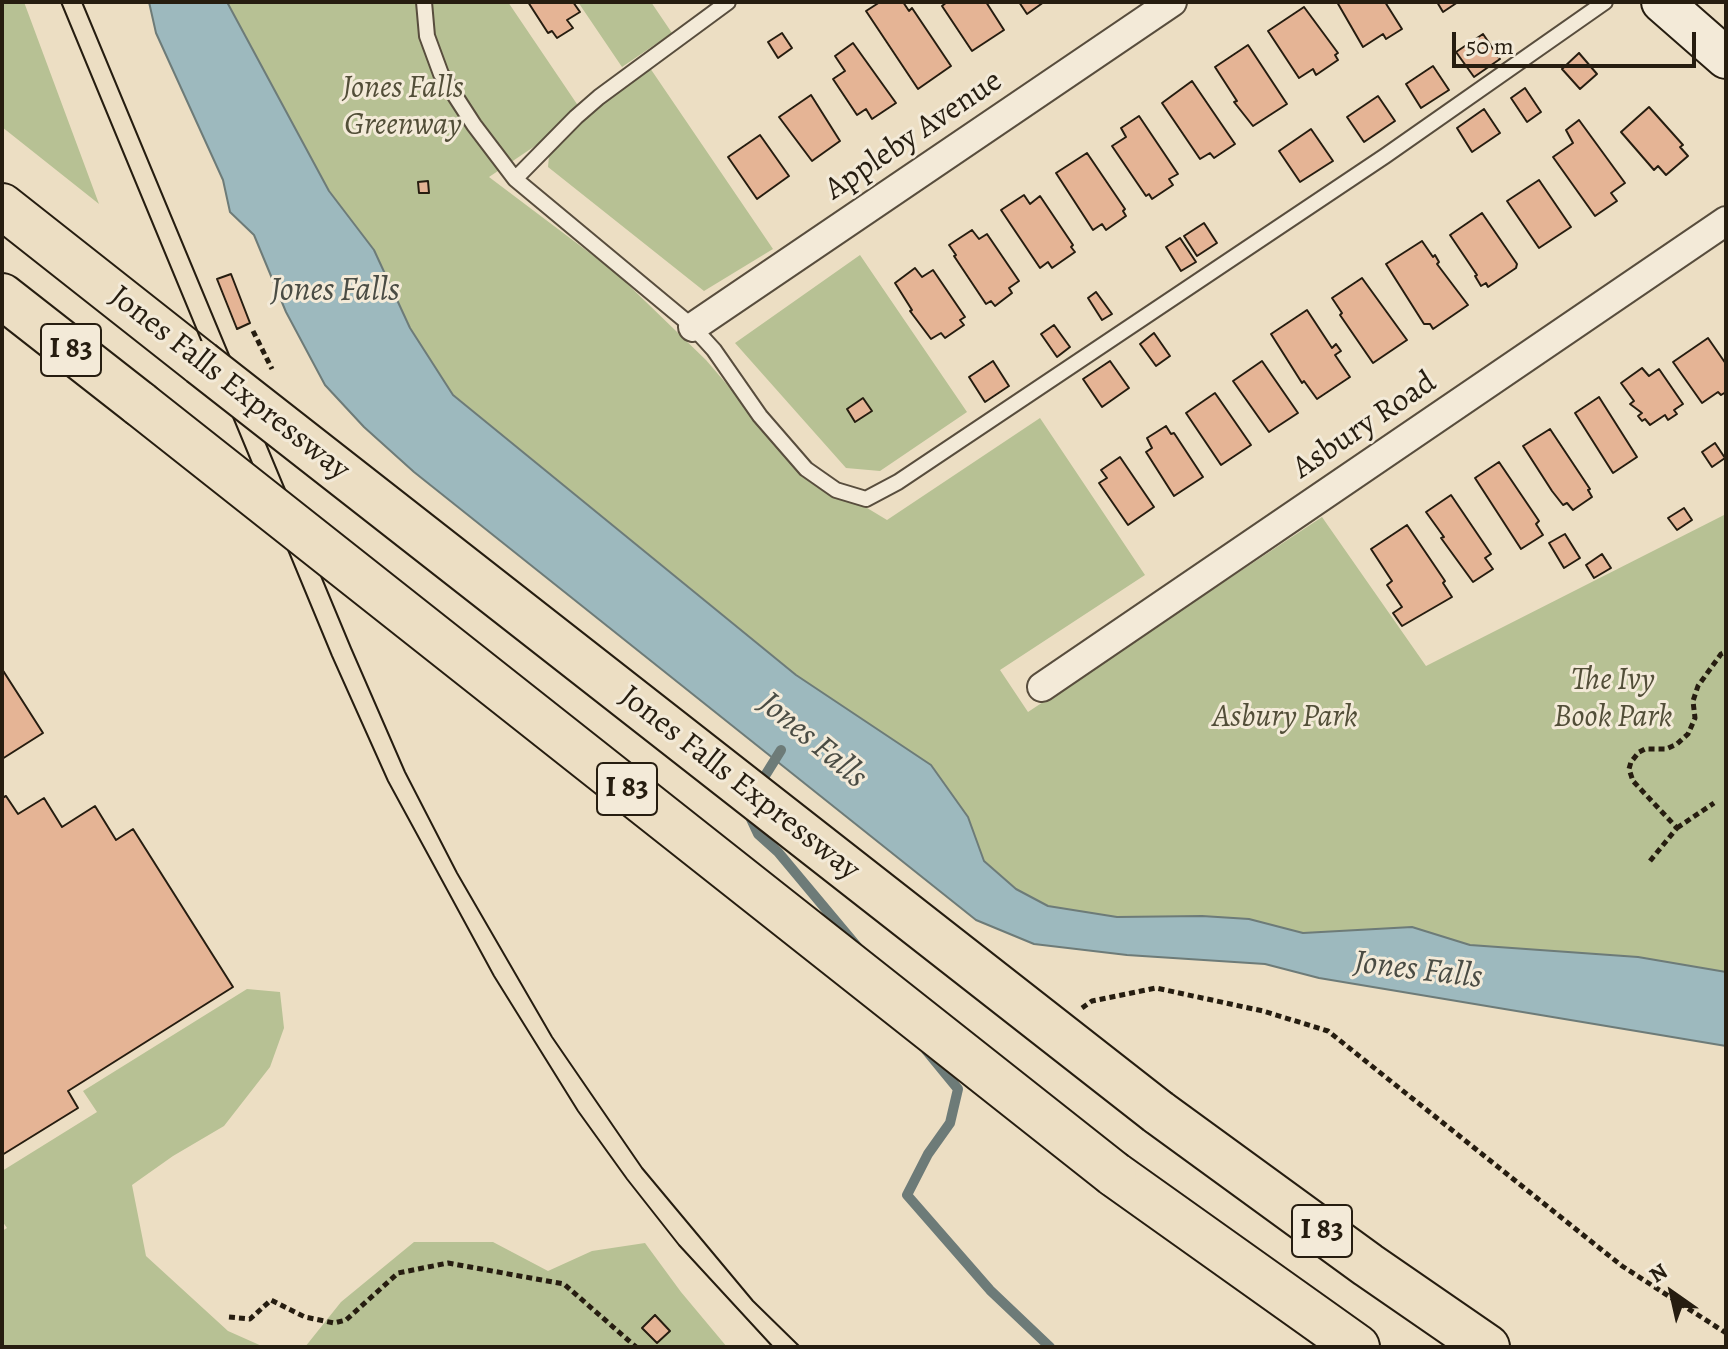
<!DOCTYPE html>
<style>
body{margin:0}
#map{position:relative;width:1728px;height:1349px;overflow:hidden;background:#ecdec3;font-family:Alegreya,serif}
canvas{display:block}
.frame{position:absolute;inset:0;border:4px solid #261d10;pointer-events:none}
.north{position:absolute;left:1632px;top:1253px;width:80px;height:80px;-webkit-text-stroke:6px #f3ead8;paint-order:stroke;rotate:326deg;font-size:22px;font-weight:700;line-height:32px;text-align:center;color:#261d10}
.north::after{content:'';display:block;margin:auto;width:28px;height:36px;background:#261d10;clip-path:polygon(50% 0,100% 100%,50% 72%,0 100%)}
.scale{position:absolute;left:1452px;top:32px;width:244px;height:36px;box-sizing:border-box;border:4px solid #261d10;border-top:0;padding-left:10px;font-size:24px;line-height:28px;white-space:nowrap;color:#261d10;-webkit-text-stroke:6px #f3ead8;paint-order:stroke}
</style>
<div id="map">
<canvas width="1728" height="1349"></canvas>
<div class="frame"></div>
<div class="north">N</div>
<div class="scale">50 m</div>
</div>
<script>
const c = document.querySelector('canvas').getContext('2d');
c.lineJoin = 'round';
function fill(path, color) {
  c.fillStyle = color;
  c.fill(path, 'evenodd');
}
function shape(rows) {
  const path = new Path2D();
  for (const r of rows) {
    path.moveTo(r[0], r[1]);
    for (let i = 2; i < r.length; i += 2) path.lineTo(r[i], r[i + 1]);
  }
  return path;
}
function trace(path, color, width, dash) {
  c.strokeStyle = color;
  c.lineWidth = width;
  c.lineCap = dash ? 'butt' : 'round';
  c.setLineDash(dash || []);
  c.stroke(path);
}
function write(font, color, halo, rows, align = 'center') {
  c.font = font + ' Alegreya,serif';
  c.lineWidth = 6;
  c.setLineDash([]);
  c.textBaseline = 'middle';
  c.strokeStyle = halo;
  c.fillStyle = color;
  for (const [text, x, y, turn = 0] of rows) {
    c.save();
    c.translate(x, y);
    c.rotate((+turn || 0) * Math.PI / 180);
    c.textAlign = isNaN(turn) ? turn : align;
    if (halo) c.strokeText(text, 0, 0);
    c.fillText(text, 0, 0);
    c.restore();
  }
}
fill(shape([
 [2,2,24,2,99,204,2,127],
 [227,2,508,2,583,113,650,68,773,249,704,291,548,167,550,145,578,117,489,177,615,272,706,360,796,465,887,520,1040,418,1145,575,1000,670,1028,712,1322,517,1426,666,1726,514,1726,972,1638,957,1470,945,1412,927,1303,933,1249,919,1202,916,1117,917,1048,906,1016,889,984,861,968,817,931,765,796,675,453,395,410,328,374,250,329,191],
 [578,2,651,2,672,33,622,67],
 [860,255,967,412,880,471,846,468,735,343],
 [247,989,280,992,284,1028,270,1067,224,1126,173,1156,132,1185,146,1256,228,1331,264,1347,2,1347,2,1231,7,1228,2,1221,2,1171,97,1112,83,1091],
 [414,1242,493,1242,548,1271,592,1251,645,1243,681,1292,727,1347,305,1347,341,1302]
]), '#b7c194');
const water = shape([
 [149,2,227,2,329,191,374,250,410,328,453,395,796,675,931,765,968,817,984,861,1016,889,1048,906,1117,917,1202,916,1249,919,1303,933,1412,927,1470,945,1638,957,1726,972,1726,1046,1319,978,1265,964,1127,955,1034,944,976,920,414,472,364,427,325,385,286,312,254,235,230,212,223,180,156,33,149,2]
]);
fill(water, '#9db9be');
trace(water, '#6d7b78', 2);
trace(shape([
 [758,787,781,750],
 [753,810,751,819,758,834,778,852,860,950],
 [926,1050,958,1089,950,1123,928,1154,907,1195,990,1290,1050,1347]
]), '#6d7b78', 10);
const building = shape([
 [528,2,573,2,580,12,567,20,573,28,557,38,552,31,548,33,528,2],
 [880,2,903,2,909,11,912,8,951,66,918,89,866,11,880,2],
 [947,2,986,2,1004,30,972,51,942,6,947,2],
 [1019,2,1044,2,1027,14,1019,2],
 [1337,2,1385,2,1402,29,1386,39,1383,34,1363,47,1337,2],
 [1437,2,1458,2,1443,12,1437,2],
 [1304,7,1338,53,1335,55,1338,60,1316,75,1313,69,1299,78,1268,31,1304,7],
 [782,33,792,48,778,58,768,42,782,33],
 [1483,34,1500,59,1474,77,1456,52,1483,34],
 [853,43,896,103,872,119,866,109,857,115,833,79,845,71,835,56,853,43],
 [1248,45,1287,104,1253,126,1234,102,1237,101,1215,67,1248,45],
 [1579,53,1597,74,1580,89,1562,69,1579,53],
 [1433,66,1449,90,1421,108,1406,84,1433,66],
 [1192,81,1235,144,1214,158,1210,153,1200,159,1162,103,1192,81],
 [1525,88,1541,112,1527,122,1511,98,1525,88],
 [811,95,840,141,812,161,779,117,811,95],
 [1378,96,1395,121,1364,142,1347,117,1378,96],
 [1649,107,1683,145,1680,147,1688,156,1666,175,1658,166,1654,170,1621,132,1649,107],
 [1484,109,1500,133,1472,152,1457,128,1484,109],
 [1139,116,1178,174,1169,179,1173,185,1152,199,1149,194,1146,196,1112,146,1126,137,1121,128,1139,116],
 [1579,120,1625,183,1611,193,1617,201,1595,216,1553,157,1573,143,1566,130,1579,120],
 [1311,129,1333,161,1300,182,1279,151,1311,129],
 [760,135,789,176,757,199,728,157,760,135],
 [1087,153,1125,209,1123,211,1126,216,1106,230,1102,224,1093,230,1056,173,1087,153],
 [1539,180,1571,227,1539,248,1507,201,1539,180],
 [428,181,429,193,419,193,418,182,428,181],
 [1024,195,1030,204,1040,196,1073,245,1071,247,1075,252,1052,268,1048,262,1040,268,1001,210,1024,195],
 [1482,213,1517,264,1516,268,1488,287,1486,283,1481,286,1475,276,1477,275,1450,235,1482,213],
 [1204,223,1217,243,1197,256,1184,236,1204,223],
 [972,230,979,239,987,234,1019,281,1009,288,1012,293,995,306,991,301,986,304,954,256,956,255,949,245,972,230],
 [1180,238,1196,262,1181,271,1166,247,1180,238],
 [1422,241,1433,257,1435,255,1439,262,1437,264,1468,305,1433,329,1430,324,1424,324,1386,264,1422,241],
 [915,268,922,277,933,270,965,317,960,320,964,325,945,338,941,333,931,339,910,311,912,310,895,283,915,268],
 [231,274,250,323,237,329,217,279,231,274],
 [1362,278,1407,340,1373,363,1340,315,1342,313,1332,298,1362,278],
 [1096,292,1112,314,1102,320,1088,298,1096,292],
 [1307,310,1332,348,1336,344,1341,351,1335,355,1350,377,1317,399,1304,381,1302,383,1271,334,1307,310],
 [1054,325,1070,347,1057,357,1041,334,1054,325],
 [1154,333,1170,356,1156,366,1140,344,1154,333],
 [1708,338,1726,364,1726,392,1721,395,1718,392,1702,403,1673,362,1708,338],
 [993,361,1009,386,985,402,969,377,993,361],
 [1110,361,1129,388,1102,407,1083,379,1110,361],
 [1262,361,1298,413,1269,432,1233,381,1262,361],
 [1642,368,1649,376,1659,369,1683,404,1674,410,1677,414,1668,420,1665,415,1650,425,1645,419,1642,421,1638,416,1642,413,1630,404,1634,401,1621,383,1642,368],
 [1215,393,1251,445,1221,465,1186,413,1215,393],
 [1599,397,1637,457,1613,473,1575,413,1599,397],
 [863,398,872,411,855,422,847,409,863,398],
 [1166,426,1171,434,1174,433,1203,477,1174,496,1146,452,1152,448,1147,438,1166,426],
 [1550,429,1590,489,1588,490,1592,497,1573,510,1567,503,1563,505,1552,491,1523,446,1550,429],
 [1715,443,1725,458,1712,467,1702,452,1715,443],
 [1120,457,1154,507,1128,525,1099,483,1107,478,1101,470,1120,457],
 [1499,462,1539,521,1536,524,1543,535,1521,549,1475,478,1499,462],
 [1451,495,1491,554,1485,558,1493,569,1473,582,1441,538,1444,537,1426,512,1451,495],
 [1684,508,1692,520,1677,530,1668,518,1684,508],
 [1407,525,1445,581,1443,583,1452,597,1402,626,1393,613,1402,607,1387,585,1392,581,1371,549,1407,525],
 [1565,534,1580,558,1564,568,1549,543,1565,534],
 [1602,554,1611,568,1594,578,1586,565,1602,554],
 [2,669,43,733,2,759,2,669],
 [6,796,18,814,44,798,62,827,95,806,116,840,133,829,233,987,68,1091,78,1108,2,1155,2,798,6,796],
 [655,1315,670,1331,657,1343,642,1328,655,1315]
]);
fill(building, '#e5b495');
trace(building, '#261d10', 2);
const lane = shape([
 [424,2,427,36,441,74,474,125,515,179,693,327,714,350,760,416,806,469,836,490,866,499,898,482,1385,156,1605,2],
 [515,179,576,117,599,97,728,2]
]);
const street = shape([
 [693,327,1172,2],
 [1042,687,1726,221]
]);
const secondary = shape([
 [1662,2,1726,58]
]);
const highway = shape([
 [2,206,201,363],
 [2,296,140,404],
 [1158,1112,1368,1265,1487,1347],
 [1114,1174,1357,1347]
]);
trace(lane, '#584d3d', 18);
trace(street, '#584d3d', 32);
trace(secondary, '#261d10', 44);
trace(highway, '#261d10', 48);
trace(shape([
 [253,331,272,369],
 [1677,828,1714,803],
 [1650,861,1677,828,1633,781,1629,769,1631,762,1639,752,1645,749,1666,749,1677,744,1688,734,1695,718,1693,701,1698,686,1721,654,1726,652],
 [1082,1008,1092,1001,1156,988,1263,1011,1328,1031,1622,1266,1726,1333],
 [229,1317,250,1319,271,1300,305,1317,334,1323,346,1320,398,1273,448,1263,564,1284,636,1347]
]), '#261d10', 5, [6, 4]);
trace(lane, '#f3ead8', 14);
trace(street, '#f3ead8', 28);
trace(secondary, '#f3ead8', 40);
trace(highway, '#ecdec3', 44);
trace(shape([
 [61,2,332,656,388,781,494,976,578,1111,627,1179,679,1245,773,1347],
 [82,2,351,648,405,772,457,873,552,1037,642,1168,753,1301,800,1347]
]), '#261d10', 2);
const highwayBridge = shape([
 [201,363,1158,1112],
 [140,404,1114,1174]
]);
trace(highwayBridge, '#261d10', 48, []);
trace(highwayBridge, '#ecdec3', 44);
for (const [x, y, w] of [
 [71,350,60],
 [627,789,60],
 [1322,1231,60]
]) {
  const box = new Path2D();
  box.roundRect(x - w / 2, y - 26, w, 52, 6);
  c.fillStyle = '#f3ead8';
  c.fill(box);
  trace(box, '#261d10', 2);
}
write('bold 30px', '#261d10', null, [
 ["I 83",71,350],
 ["I 83",627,789],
 ["I 83",1322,1231]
]);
write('italic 32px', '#524e38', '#f3ead8', [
 ["Jones Falls",403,89],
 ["Greenway",403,126],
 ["The Ivy",1613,681],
 ["Book Park",1613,718],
 ["Asbury Park",1285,718]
]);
write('32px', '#261d10', '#f3ead8', [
 ["Appleby Avenue",914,136,-34],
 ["Jones Falls Expressway",229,384,38],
 ["Asbury Road",1365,426,-34],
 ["Jones Falls Expressway",739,784,38]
]);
write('italic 34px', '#4a4c44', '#f3ead8', [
 ["Jones Falls",335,292],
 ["Jones Falls",812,741,40],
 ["Jones Falls",1418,971,7]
]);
</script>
